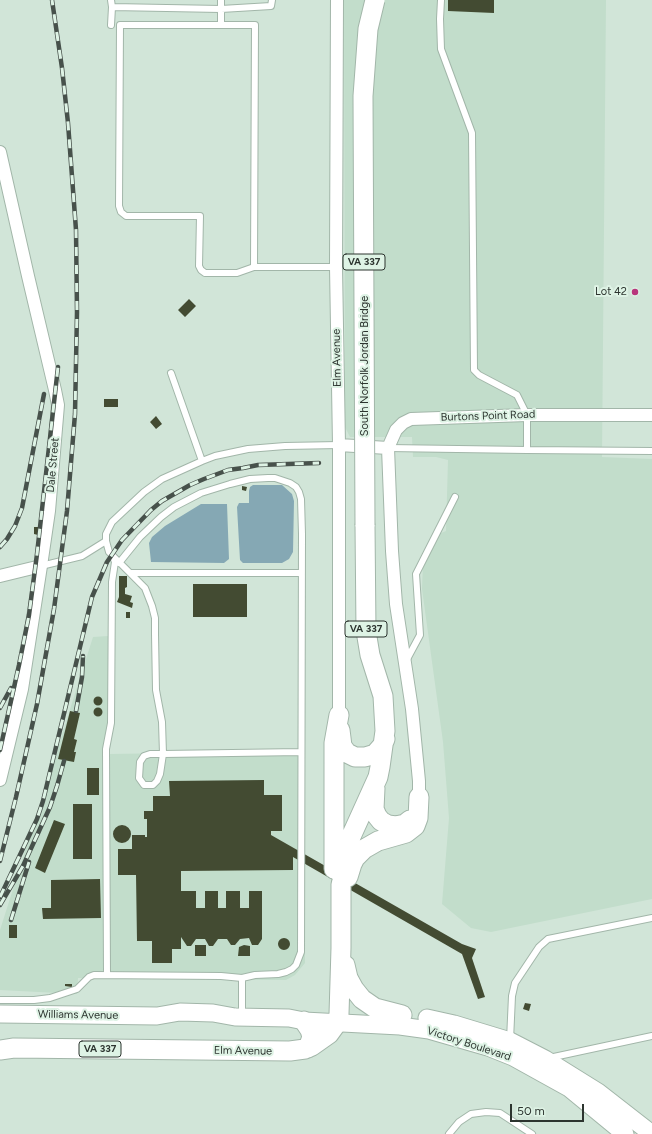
<!DOCTYPE html>
<style>
body{margin:0}
#map{position:relative;width:652px;height:1134px;overflow:hidden;background:#d1e5d8;font-family:Figtree,sans-serif}
canvas{display:block}
.scale{position:absolute;left:510px;top:1104px;width:74px;height:18px;box-sizing:border-box;border:2px solid #2c342f;border-top:0;padding-left:5px;font-size:12px;line-height:14px;white-space:nowrap;color:#2c342f;-webkit-text-stroke:3px #def3e5;paint-order:stroke}
</style>
<div id="map">
<canvas width="652" height="1134"></canvas>
<div class="scale">50 m</div>
</div>
<script>
const c = document.querySelector('canvas').getContext('2d');
c.lineJoin = 'round';
function fill(path, color) {
  c.fillStyle = color;
  c.fill(path, 'evenodd');
}
function shape(rows) {
  const path = new Path2D();
  for (const r of rows) {
    if (r.length === 3) {
      path.moveTo(r[0] + r[2], r[1]);
      path.arc(r[0], r[1], r[2], 0, 2 * Math.PI);
      continue;
    }
    path.moveTo(r[0], r[1]);
    for (let i = 2; i < r.length; i += 2) path.lineTo(r[i], r[i + 1]);
  }
  return path;
}
function trace(path, color, width, dash) {
  c.strokeStyle = color;
  c.lineWidth = width;
  c.lineCap = dash ? 'butt' : 'round';
  c.setLineDash(dash || []);
  c.stroke(path);
}
function write(font, color, halo, rows, align = 'center') {
  c.font = font + ' Figtree,sans-serif';
  c.lineWidth = 4;
  c.setLineDash([]);
  c.textBaseline = 'middle';
  c.strokeStyle = halo;
  c.fillStyle = color;
  for (const [text, x, y, turn = 0] of rows) {
    c.save();
    c.translate(x, y);
    c.rotate((+turn || 0) * Math.PI / 180);
    c.textAlign = isNaN(turn) ? turn : align;
    if (halo) c.strokeText(text, 0, 0);
    c.fillText(text, 0, 0);
    c.restore();
  }
}
fill(shape([
 [344,0,606,0,602,457,652,459,652,899,491,932,471,928,442,904,449,818,443,742,422,589,423,562,434,536,446,531,448,460,436,457,413,457,412,437,350,437,345,427],
 [108,636,110,754,305,751,305,963,295,975,286,980,78,978,77,994,0,990,0,930,93,637]
]), '#c2ddcb');
fill(shape([
 [253,485,282,485,292,494,294,501,293,552,289,559,282,563,243,563,240,560,237,507,239,503,249,503,249,491,250,487],
 [201,504,227,504,229,559,224,563,151,562,149,543,152,537,165,526]
]), '#85a8b4');
fill(shape([
 [448,0,494,0,494,13,448,11],
 [189,299,196,306,185,317,178,310],
 [104,399,118,399,118,407,104,407],
 [156,416,162,424,156,429,150,422],
 [242,486,247,487,246,491,242,490],
 [34,527,38,527,38,535,34,534],
 [119,576,127,576,127,587,125,588,125,594,132,596,130,602,133,603,132,608,117,602,119,597],
 [193,584,247,584,247,617,193,617],
 [126,612,130,612,130,618,126,618],
 [98,701,4.5],
 [98,712,4.5],
 [70,711,80,713,74,739,77,740,74,752,76,752,74,762,58,759],
 [87,768,99,768,99,795,87,795],
 [264,780,264,795,282,795,282,831,271,831,271,835,462,944,476,949,472,958,485,997,478,999,462,954,293,857,293,870,181,871,181,891,196,891,196,908,205,908,205,891,218,891,218,908,226,908,226,891,240,891,240,908,249,908,249,891,262,891,262,939,258,945,252,945,249,938,240,939,235,945,231,945,227,939,218,939,213,946,209,946,205,939,196,939,191,946,187,946,181,937,181,949,172,949,172,963,152,963,152,941,137,941,136,875,118,875,118,849,132,849,132,835,145,835,145,837,147,837,147,819,144,819,144,811,153,811,153,796,170,796,169,781],
 [73,804,92,804,92,859,73,859],
 [54,820,65,824,45,873,35,868],
 [122,834,9],
 [100,879,101,918,43,919,42,908,51,908,51,880],
 [9,925,17,925,17,938,9,938],
 [284,944,6],
 [195,945,206,945,206,956,195,956],
 [244,945,250,946,250,956,238,956,239,947],
 [65,984,72,984,72,987,65,986],
 [525,1003,531,1004,529,1011,523,1009]
]), '#434b32');
const lane = shape([
 [111,0,112,7,221,9,271,6,272,0],
 [441,0,440,19,441,49,472,133,474,370,479,375,517,395,527,415,527,450,652,451],
 [111,25,112,7],
 [221,25,221,0],
 [254,267,255,25,120,25,119,206,121,212,126,216,200,216,199,266,201,270,205,273,237,273,254,267,336,267],
 [171,373,202,461],
 [388,448,527,450],
 [41,566,82,556,106,541],
 [130,573,145,588,152,606,155,618,155,634,156,690,162,722,163,754,160,774,157,781,153,785,144,785,139,778,140,762,144,756,150,754,163,754,301,752],
 [301,573,130,573,109,552,106,541,106,534,112,522,144,492,162,479,202,461,215,456,248,449,285,446,339,445],
 [406,661,420,635,416,574,455,497],
 [107,975,106,749,111,723,112,582,115,562,113,557],
 [0,1000,34,1000,50,998,77,989,89,977,94,975,221,976,242,978,255,975,278,974,286,972,292,969,296,965,301,952,302,534,301,499,299,492,296,487,290,483,275,478,268,478,250,479,230,484,201,493,174,507,161,517,140,537,119,563],
 [242,1015,242,978],
 [510,1040,512,996,515,983,539,947,548,939,652,918],
 [549,1058,652,1036],
 [449,1134,459,1122,471,1114,486,1112,500,1113,532,1134]
]);
const street = shape([
 [337,0,336,267,339,445,339,715],
 [0,152,28,276,55,390,58,405,49,511,41,566,22,689,0,780],
 [339,445,388,448,396,430,403,423,411,419,527,415,652,415],
 [388,448,392,551,396,604,412,709,419,781,419,797],
 [0,576,41,566]
]);
const secondary = shape([
 [0,1014,157,1016,180,1012,213,1013,235,1017,289,1018,304,1021,400,1026,429,1030,488,1047,513,1057,569,1088,625,1134],
 [427,1018,454,1024,510,1041,545,1059,598,1092,652,1134]
]);
const primary = shape([
 [340,730,342,746,347,753,355,757,365,757,375,754,382,746,385,739],
 [375,788,374,809,377,816,381,821,388,825,396,826,405,824,410,820],
 [334,869,334,743,339,715],
 [341,875,345,853,349,841,378,777,380,767,385,731,383,696,370,655,366,631,365,525],
 [348,877,352,864,355,858,364,849,378,841,406,833,415,826,418,818,419,797],
 [345,965,348,978,354,989,362,999,375,1008,402,1015],
 [304,1021,310,1030,312,1037,308,1048],
 [0,1050,14,1048,290,1051,305,1049,312,1046,329,1034,337,1023,339,1014,341,948,341,884]
]);
trace(lane, '#a2b6a9', 8);
trace(street, '#a2b6a9', 14);
trace(secondary, '#a2b6a9', 19);
trace(primary, '#a2b6a9', 21);
trace(lane, '#fff', 6);
trace(street, '#fff', 12);
trace(secondary, '#fff', 17);
trace(primary, '#fff', 19);
const rail = shape([
 [0,547,7,539,15,526,22,508,44,394],
 [0,708,11,688],
 [76,711,82,677,83,656],
 [0,750,19,665,29,615,37,554,58,367],
 [0,861,16,797,37,704,54,609,67,511,75,414,77,312,76,230,68,123,62,68,52,0],
 [0,897,37,819,43,801,92,597,107,562,122,540,151,510,162,501,190,485,204,479,228,470,243,468,258,465,319,463],
 [0,905,23,866,50,807,57,786,64,761],
 [11,920,29,862]
]);
trace(rail, '#47514b', 4.5);
trace(rail, '#def3e5', 3, [9]);
const primaryBridge = shape([
 [365,525,363,96,368,29,375,0]
]);
trace(primaryBridge, '#a2b6a9', 21, []);
trace(primaryBridge, '#fff', 19);
for (const [x, y, r, color] of [
 [635,292,4,"#b8357c"]
]) {
  const dot = new Path2D();
  dot.arc(x, y, r, 0, 2 * Math.PI);
  c.fillStyle = color;
  c.fill(dot);
  trace(dot, '#def3e5', 1.5);
}
for (const [x, y, w] of [
 [364,262,42],
 [366,629,42],
 [100,1049,42]
]) {
  const box = new Path2D();
  box.roundRect(x - w / 2, y - 8, w, 16, 3);
  c.fillStyle = '#def3e5';
  c.fill(box);
  trace(box, '#2c342f', 1);
}
write('bold 10px', '#2c342f', null, [
 ["VA 337",364,262],
 ["VA 337",366,629],
 ["VA 337",100,1049]
]);
write('11px', '#2c342f', '#def3e5', [
 ["Lot 42",627,292]
], 'right');
write('11px', '#2c342f', '#def3e5', [
 ["Elm Avenue",337,358,-91],
 ["South Norfolk Jordan Bridge",365,366,-90],
 ["Burtons Point Road",488,416,-2],
 ["Dale Street",53,465,-85],
 ["Williams Avenue",78,1015,1],
 ["Victory Boulevard",469,1044,18],
 ["Elm Avenue",243,1051,1]
]);
</script>
